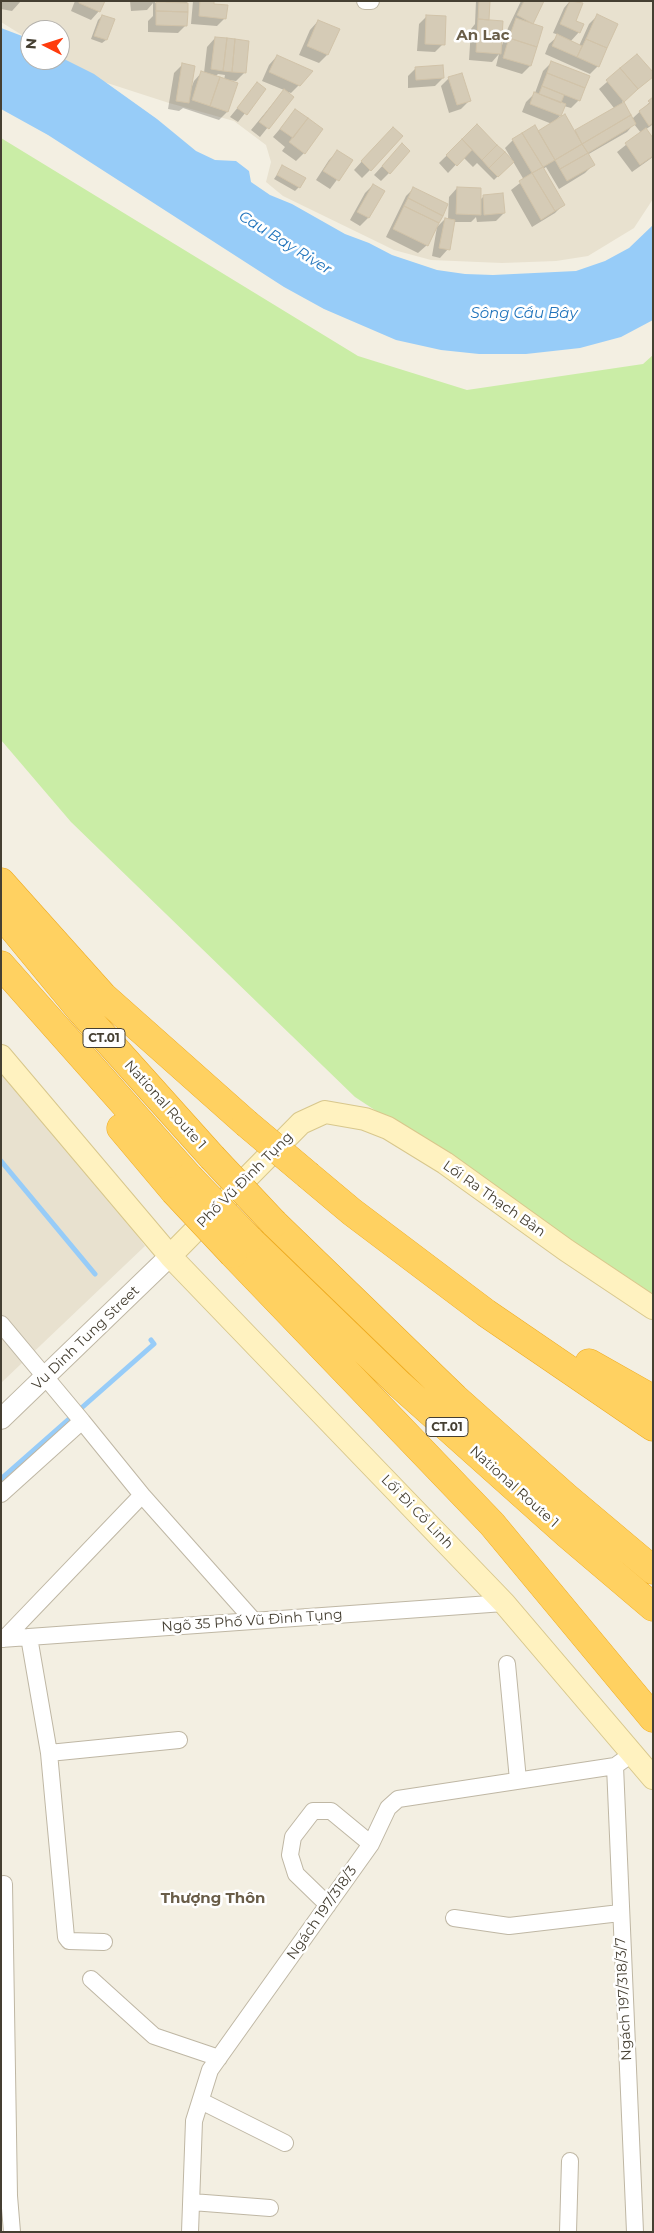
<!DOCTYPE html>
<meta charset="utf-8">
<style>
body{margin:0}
#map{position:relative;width:654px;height:2233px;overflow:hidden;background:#f3efe2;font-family:Montserrat,sans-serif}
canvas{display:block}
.frame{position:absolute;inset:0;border:2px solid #453f32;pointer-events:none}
.north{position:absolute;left:20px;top:20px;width:50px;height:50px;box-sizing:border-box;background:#fff;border:1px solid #b5b2ad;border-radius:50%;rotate:275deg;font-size:14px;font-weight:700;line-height:20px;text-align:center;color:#453f32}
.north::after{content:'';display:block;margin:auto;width:18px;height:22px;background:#ff3c0d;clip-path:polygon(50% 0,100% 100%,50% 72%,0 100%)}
</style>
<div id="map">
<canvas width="654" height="2233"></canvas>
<div class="frame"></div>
<div class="north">N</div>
</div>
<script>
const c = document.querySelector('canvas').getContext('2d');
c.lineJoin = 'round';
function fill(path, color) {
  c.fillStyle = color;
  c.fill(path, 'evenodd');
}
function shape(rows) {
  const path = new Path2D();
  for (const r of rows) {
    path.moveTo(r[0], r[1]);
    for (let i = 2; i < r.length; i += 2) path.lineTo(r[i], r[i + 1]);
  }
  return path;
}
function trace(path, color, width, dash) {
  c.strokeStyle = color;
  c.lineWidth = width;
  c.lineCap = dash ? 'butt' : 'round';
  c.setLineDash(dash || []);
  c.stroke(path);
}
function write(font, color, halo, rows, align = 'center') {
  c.font = font + ' Montserrat,sans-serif';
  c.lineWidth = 5;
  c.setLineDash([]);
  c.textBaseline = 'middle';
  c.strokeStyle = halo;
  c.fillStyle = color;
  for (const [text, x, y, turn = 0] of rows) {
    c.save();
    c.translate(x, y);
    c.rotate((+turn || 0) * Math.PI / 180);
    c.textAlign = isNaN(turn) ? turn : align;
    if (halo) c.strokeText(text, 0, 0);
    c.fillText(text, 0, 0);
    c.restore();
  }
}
fill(shape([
 [1,1,653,1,653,199,634,228,588,256,556,261,502,263,431,260,394,250,283,196,266,182,271,162,266,145,234,121,169,103,101,81,60,58,60,30,30,30,30,40,1,22],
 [1,1050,145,1246,1,1383]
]), '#e8e1cf');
fill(shape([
 [1,138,358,356,467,390,643,364,653,355,653,1294,355,1097,71,822,1,740]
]), '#caeda6');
fill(shape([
 [1,28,30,39,30,60,60,60,60,57,94,74,157,119,196,151,215,160,236,161,249,171,251,182,270,195,292,204,345,234,369,243,392,255,437,270,465,274,493,275,576,271,605,261,629,248,653,225,653,320,621,337,580,348,526,354,479,354,441,350,396,340,324,309,284,287,48,135,1,109]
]), '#97ccf8');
fill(shape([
 [2,1,21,1,12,11,1,9],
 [75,1,103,1,99,11,91,20,71,11],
 [130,1,155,1,155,3,166,4,166,1,187,1,186,25,178,33,148,32,148,21,153,16,153,3,147,10,131,11],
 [193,1,213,1,212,5,225,18,217,26,191,24],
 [476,1,489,1,487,21,501,48,508,28,521,1,543,1,531,24,530,66,522,74,496,66,499,54,492,62,469,60,471,29,475,24],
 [570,1,582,3,574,22,579,32,570,42,579,46,589,24,597,16,598,66,590,74,545,54,549,44,559,35,553,33,564,8],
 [102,16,113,20,106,40,102,43,91,39,98,20],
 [427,16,443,44,435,52,417,51,419,24],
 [318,21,338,30,327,55,319,63,299,55,310,30],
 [215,38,245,72,236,81,227,80,227,112,219,120,183,108,179,111,168,109,174,73,182,65,192,86,194,81,202,72,204,73,207,47],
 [218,74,225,75,224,80,215,77],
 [277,56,299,85,291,93,285,91,292,97,260,137,251,130,284,90,262,81,269,65],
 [637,56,653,76,622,102,632,119,653,99,653,126,652,125,645,130,653,140,653,157,632,172,617,152,641,133,634,124,627,132,587,155,593,165,585,173,559,189,546,167,543,169,563,205,555,213,532,227,511,190,524,180,505,148,513,140,537,132,552,124,522,112,526,102,535,93,543,71,551,63,579,100,571,108,564,106,560,116,555,121,574,132,614,108,599,89],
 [416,68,443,78,435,86,408,88,408,76],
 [449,78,469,101,461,109,449,113,441,86],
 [257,84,264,89,238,122,230,117],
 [296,110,304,153,296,161,282,151,285,147,273,137],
 [477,126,512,162,494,180,477,163,473,167,463,157,448,173,439,163],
 [385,136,370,170,362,178,354,170],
 [337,152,351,161,330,189,316,180,329,160],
 [394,153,389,173,381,181,374,175],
 [282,167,299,187,295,191,274,179],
 [373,185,383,191,368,218,360,226,350,220,365,193],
 [414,188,427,245,418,253,386,237,406,196],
 [457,188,480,200,484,196,504,213,496,221,477,222,476,217,471,222,454,222,448,249,440,258,432,256,437,227,445,219,448,219,449,197]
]), '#0003');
trace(shape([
 [1,1161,95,1274],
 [1,1479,154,1344,151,1340]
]), '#97ccf8', 5);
const building = shape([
 [79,1,105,1,100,12,79,3,79,1],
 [200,1,214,1,214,4,228,5,226,19,199,16,200,1],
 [479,1,490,1,489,20,478,19,479,1],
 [524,1,544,1,533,24,517,15,524,1],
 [570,1,583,3,576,21,584,24,580,33,560,24,570,1],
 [156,2,188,3,188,12,156,11,156,2],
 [156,11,188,12,187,26,156,25,156,11],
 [597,14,618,24,607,48,586,39,597,14],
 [102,15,115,19,107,40,94,36,102,15],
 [426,15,446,16,445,45,425,44,426,15],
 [516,18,543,27,537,47,509,38,516,18],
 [478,19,503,21,501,54,476,52,478,19],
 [318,20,340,29,328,55,307,46,318,20],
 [557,34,582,46,577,57,552,46,557,34],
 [215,37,227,38,223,71,211,69,215,37],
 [227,38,235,39,232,72,223,71,227,38],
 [509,38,537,47,531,66,503,58,509,38],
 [235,39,249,41,246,73,232,72,235,39],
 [586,39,607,48,599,67,577,57,586,39],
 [637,54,653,72,653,77,638,89,620,68,637,54],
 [277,55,313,71,300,86,269,72,277,55],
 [551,61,590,76,585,88,547,73,551,61],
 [182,63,195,66,189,103,176,101,182,63],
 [443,65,444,78,416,80,415,67,443,65],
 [620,68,638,89,624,102,606,80,620,68],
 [201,71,220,77,210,106,192,100,201,71],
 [462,73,471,101,457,105,448,77,462,73],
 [547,73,585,88,580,101,542,86,547,73],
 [220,77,238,83,228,112,210,106,220,77],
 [257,82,266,89,247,115,237,108,257,82],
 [542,86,564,95,561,103,539,94,542,86],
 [284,89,294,97,269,129,259,122,284,89],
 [534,92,566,104,561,116,530,104,534,92],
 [653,97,653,123,649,126,639,111,650,103,648,101,653,97],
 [624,102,631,115,582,144,575,130,624,102],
 [295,109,308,118,293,138,280,129,295,109],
 [565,114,582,144,555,160,538,131,565,114],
 [631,115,636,124,588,153,582,144,631,115],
 [308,118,323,129,305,154,289,142,308,118],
 [477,124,497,145,482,160,462,139,477,124],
 [535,125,555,160,543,167,522,133,535,125],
 [393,127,403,136,371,171,361,161,393,127],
 [646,128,653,138,653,156,640,165,625,143,646,128],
 [522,133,543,167,532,173,512,139,522,133],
 [462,139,472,150,457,166,446,155,462,139],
 [402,143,410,151,390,174,382,166,402,143],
 [582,144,588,153,560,169,555,160,582,144],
 [497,145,505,152,489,168,482,160,497,145],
 [337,150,353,160,339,181,323,171,337,150],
 [505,152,514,162,498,177,489,168,505,152],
 [588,153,595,165,567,181,560,169,588,153],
 [282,165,306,178,300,188,277,175,282,165],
 [543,167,565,205,555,211,532,173,543,167],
 [532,173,555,211,541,220,519,181,532,173],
 [373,184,385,191,369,218,357,212,373,184],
 [413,187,448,204,443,216,408,198,413,187],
 [457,187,481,188,481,215,456,214,457,187],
 [503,193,505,213,484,215,483,195,503,193],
 [408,198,443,216,439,223,404,206,408,198],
 [404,206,439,223,428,246,393,229,404,206],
 [445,218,455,220,450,250,439,248,445,218]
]);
fill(building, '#d5cbb6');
trace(building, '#d1c3a9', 1);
const minor = shape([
 [365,1,371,1],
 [1,1324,82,1421],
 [1,1494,82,1421,142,1495,254,1621],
 [29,1637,49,1753],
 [1,1639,504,1603],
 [4,1639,142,1495],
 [507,1664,518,1780],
 [615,1766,635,2232],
 [4,1884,9,2196,12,2232],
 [328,1905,296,1874,290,1855,293,1837,313,1811,331,1811,371,1844],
 [454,1918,509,1926,620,1913],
 [104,1942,69,1941,66,1937,49,1753,179,1740],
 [91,1979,154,2036,219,2058],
 [201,2101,285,2143],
 [192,2202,270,2208],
 [190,2232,194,2121,210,2070,371,1844,388,1808,398,1799,615,1766,632,1754],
 [568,2232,570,2161]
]);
const tertiary = shape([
 [1,1419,170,1256]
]);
const secondary = shape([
 [1,1056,170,1256,504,1603,653,1778],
 [170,1256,301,1123,325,1112,365,1119,388,1128,445,1163,566,1250,653,1308]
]);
const motorway = shape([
 [1,882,103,996,246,1123],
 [1,914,82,1012,212,1157],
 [1,965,189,1177],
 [121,1128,174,1191],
 [309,1176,352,1212,486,1313,653,1427],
 [274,1223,455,1398,565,1496,653,1570],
 [249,1239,400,1385,567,1534,653,1607],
 [233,1254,492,1524,653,1718],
 [589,1363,653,1399]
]);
trace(minor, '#bfb7a4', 18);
trace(tertiary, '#bfb7a4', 22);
trace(secondary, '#d8c78c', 24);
trace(motorway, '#eeab21', 29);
trace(minor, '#fff', 16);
trace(tertiary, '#fff', 20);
trace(secondary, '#fff2c0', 22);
trace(motorway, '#ffd161', 28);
const motorwayBridge = shape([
 [246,1123,309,1176],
 [212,1157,274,1223],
 [189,1177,249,1239],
 [174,1191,233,1254]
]);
trace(motorwayBridge, '#eeab21', 29, []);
trace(motorwayBridge, '#ffd161', 28);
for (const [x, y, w] of [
 [104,1038,42],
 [447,1427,42]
]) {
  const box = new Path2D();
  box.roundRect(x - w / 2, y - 9.5, w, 19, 4);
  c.fillStyle = '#fff';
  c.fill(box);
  trace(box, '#453f32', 1);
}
write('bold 12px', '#453f32', null, [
 ["CT.01",104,1038],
 ["CT.01",447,1427]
]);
write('14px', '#453f32', '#fff', [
 ["National Route 1",165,1105,48],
 ["Phố Vũ Đình Tụng",245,1180,-45],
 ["Lối Ra Thạch Bàn",494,1199,35],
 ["Vu Dinh Tung Street",86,1338,-44],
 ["National Route 1",514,1487,42],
 ["Lối Đi Cổ Linh",417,1512,46],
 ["Ngõ 35 Phố Vũ Đình Tụng",252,1621,-4],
 ["Ngách 197/318/3",322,1913,-55],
 ["Ngách 197/318/3/7",624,1999,-93]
]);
write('bold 15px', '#695d48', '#fff', [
 ["An Lac",483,36],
 ["Thượng Thôn",213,1899]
]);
write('italic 15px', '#2174bc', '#fff', [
 ["Cau Bay River",285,243,32],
 ["Sông Cầu Bây",524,314]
]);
</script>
